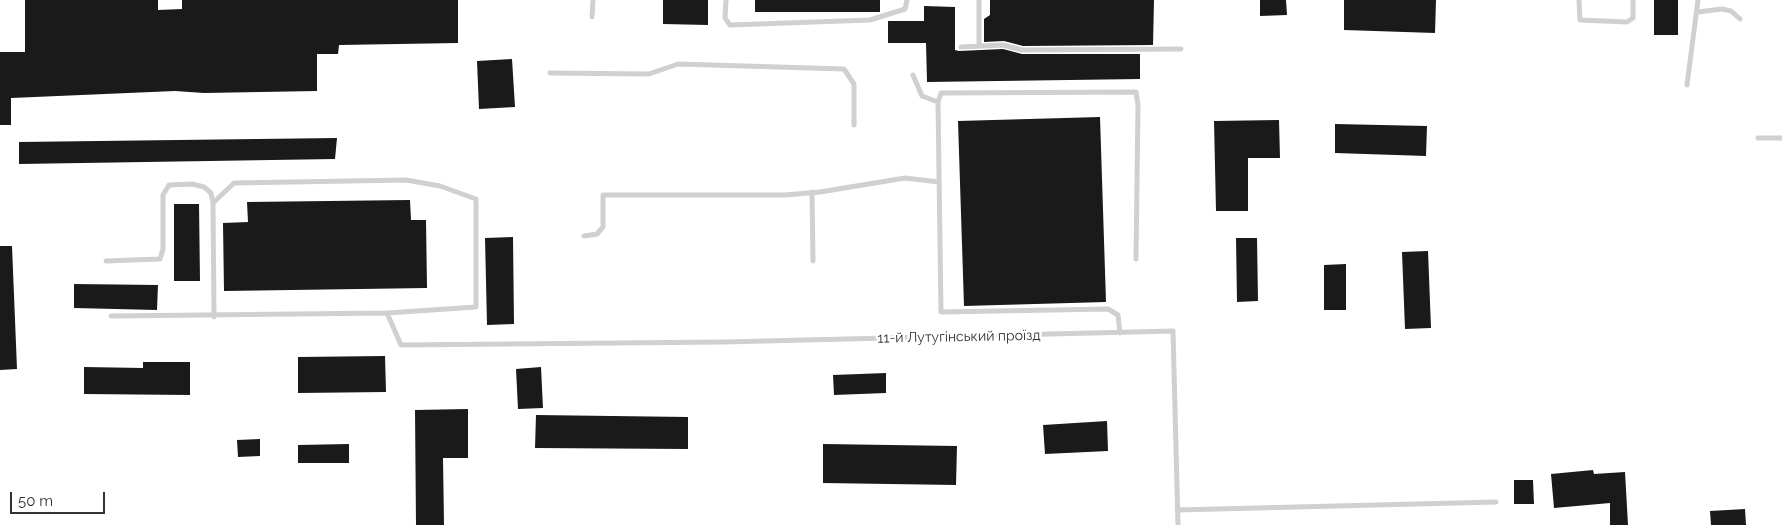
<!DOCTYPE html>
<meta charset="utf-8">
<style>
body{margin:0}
#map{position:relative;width:1782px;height:525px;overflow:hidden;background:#fff;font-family:Raleway,sans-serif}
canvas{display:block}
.scale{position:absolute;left:10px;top:492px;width:95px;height:22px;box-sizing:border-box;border:2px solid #333;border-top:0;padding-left:6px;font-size:15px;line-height:18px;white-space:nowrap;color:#333;-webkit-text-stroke:4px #fff;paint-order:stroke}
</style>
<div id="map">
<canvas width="1782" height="525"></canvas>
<div class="scale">50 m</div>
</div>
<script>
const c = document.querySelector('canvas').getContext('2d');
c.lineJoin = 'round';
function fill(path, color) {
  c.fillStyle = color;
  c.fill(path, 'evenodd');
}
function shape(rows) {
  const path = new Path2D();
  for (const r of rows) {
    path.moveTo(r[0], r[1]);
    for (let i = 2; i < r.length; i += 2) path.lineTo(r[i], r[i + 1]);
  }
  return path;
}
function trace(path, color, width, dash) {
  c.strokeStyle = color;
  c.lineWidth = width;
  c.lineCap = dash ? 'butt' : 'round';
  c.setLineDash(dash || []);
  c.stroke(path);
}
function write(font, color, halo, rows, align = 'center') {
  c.font = font + ' Raleway,sans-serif';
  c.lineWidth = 5;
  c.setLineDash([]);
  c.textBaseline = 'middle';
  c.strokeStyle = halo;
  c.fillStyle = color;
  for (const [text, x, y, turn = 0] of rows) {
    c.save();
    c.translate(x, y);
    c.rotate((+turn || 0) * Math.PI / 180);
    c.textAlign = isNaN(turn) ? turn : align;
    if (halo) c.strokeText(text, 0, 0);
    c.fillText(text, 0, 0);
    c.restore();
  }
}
fill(shape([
 [25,0,158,0,158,10,182,9,182,0,458,0,458,43,339,45,338,54,317,54,317,91,204,93,175,91,11,98,11,125,0,125,0,52,25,52],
 [663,0,708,0,708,25,663,24],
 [755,0,880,0,880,12,755,12],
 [990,0,1154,0,1153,45,1023,46,1004,41,984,42,984,19,990,15],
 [1260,0,1286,0,1287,15,1260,16],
 [1344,0,1436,0,1435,33,1344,30],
 [1654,0,1678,0,1678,35,1654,35],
 [924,6,955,7,955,50,959,51,1003,49,1022,54,1140,54,1140,79,927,82,926,43,888,43,888,21,924,21],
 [512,59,515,107,479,109,477,61],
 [1100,117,1106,302,964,306,958,121],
 [1279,120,1280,158,1248,158,1248,211,1216,211,1214,121],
 [1335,124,1427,126,1426,156,1335,153],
 [337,138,335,159,19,164,19,142],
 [410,200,411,220,426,220,427,288,224,291,223,223,248,222,247,202],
 [174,204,199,204,200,281,174,281],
 [513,237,514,324,487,325,485,238],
 [1236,238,1257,238,1258,301,1237,302],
 [0,246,12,246,17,369,0,370],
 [1428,251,1431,328,1405,329,1402,252],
 [1346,264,1346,310,1324,310,1324,265],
 [74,284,158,285,157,310,74,308],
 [385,356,386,392,298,393,298,357],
 [143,362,190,362,190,395,84,394,84,367,143,368],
 [541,367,543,408,518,409,516,369],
 [886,373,886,393,834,395,833,375],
 [468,409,468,458,443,458,444,525,416,525,415,410],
 [536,415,688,417,688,449,535,448],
 [1107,421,1108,451,1045,454,1043,425],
 [260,439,260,456,238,457,237,440],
 [349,444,349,463,298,463,298,445],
 [823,444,957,446,956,485,823,483],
 [1593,470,1594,474,1625,472,1628,525,1610,525,1610,503,1554,508,1551,474],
 [1514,480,1533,480,1534,504,1514,504],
 [1745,509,1746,525,1711,525,1710,511]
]), '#1a1a1a');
trace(shape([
 [726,0,725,18,730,25,870,20,905,9,907,0],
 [979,0,979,46],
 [1579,0,1580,20,1627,22,1633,18,1633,0],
 [1698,12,1722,9,1731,11,1740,19],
 [592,17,593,0],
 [961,47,1003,45,1022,50,1181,49],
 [550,73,649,74,678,64,844,69,854,84,854,125],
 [913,75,922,96,938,102],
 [1687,85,1698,0],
 [1758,138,1782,138],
 [812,192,813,261],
 [213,203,234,183,406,180,440,186,476,199,476,307,387,313],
 [584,236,597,234,603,227,603,195,785,195,820,192,905,178,939,182],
 [106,261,160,259,163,249,163,195,169,185,192,184,204,187,211,193,213,203,214,317],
 [111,316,387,313,401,345,724,342,1173,331,1178,525],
 [1120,333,1118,315,1108,309,941,312,938,102,941,93,1136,92,1138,105,1136,259],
 [1177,510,1496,502]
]), '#d0d0d0', 5);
write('14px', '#333', '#fff', [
 ["11-й Лутугінський проїзд",959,337,-1]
]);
</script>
